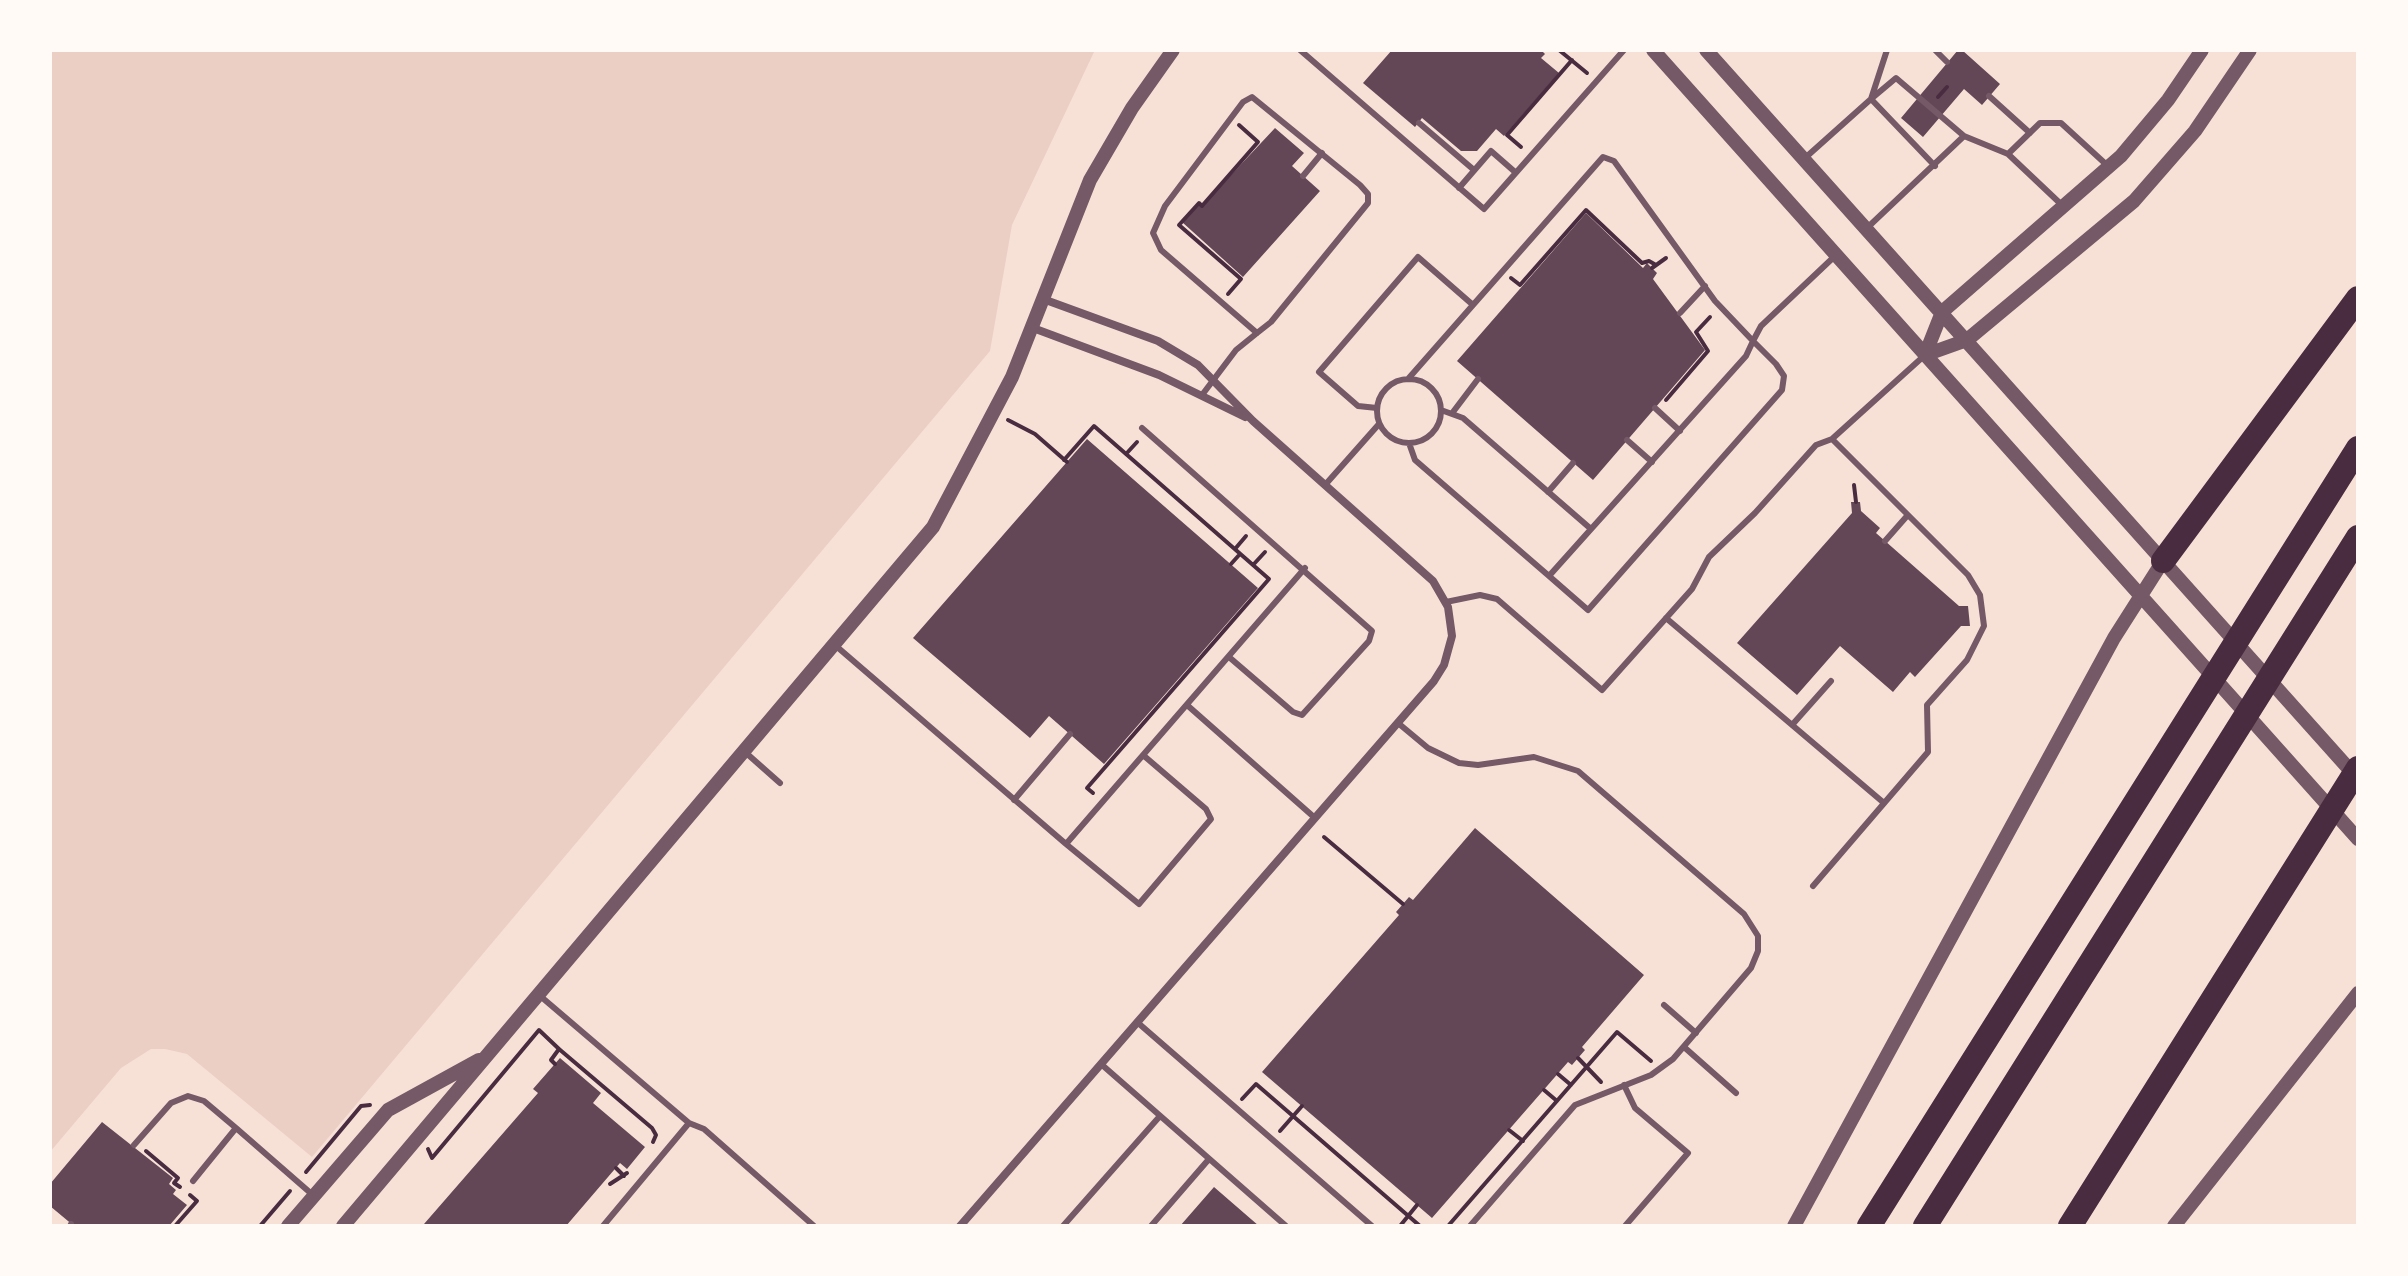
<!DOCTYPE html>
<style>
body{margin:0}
#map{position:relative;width:2408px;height:1276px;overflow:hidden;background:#f7e1d7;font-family:Arial,sans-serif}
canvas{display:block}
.frame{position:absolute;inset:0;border:52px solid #fffaf5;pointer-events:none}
</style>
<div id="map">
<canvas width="2408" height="1276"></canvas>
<div class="frame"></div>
</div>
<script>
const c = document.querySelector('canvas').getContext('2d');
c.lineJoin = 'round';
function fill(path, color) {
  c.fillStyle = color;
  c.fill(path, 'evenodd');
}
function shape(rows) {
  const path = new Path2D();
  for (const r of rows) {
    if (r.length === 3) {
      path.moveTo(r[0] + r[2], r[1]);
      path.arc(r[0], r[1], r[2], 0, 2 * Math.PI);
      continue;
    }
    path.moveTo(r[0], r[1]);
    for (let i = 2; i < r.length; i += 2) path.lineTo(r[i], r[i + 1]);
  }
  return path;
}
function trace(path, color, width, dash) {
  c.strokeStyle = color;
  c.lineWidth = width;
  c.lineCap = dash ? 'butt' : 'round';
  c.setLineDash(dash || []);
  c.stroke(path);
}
fill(shape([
 [50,50,1095,50,1012,225,990,351,312,1157,187,1054,165,1049,151,1049,121,1068,50,1152]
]), '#ebcfc5');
fill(shape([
 [1392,50,1541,50,1545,54,1541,58,1559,73,1504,136,1496,129,1477,151,1461,151,1422,118,1415,127,1363,83],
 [1958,50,1962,50,2000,84,1982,105,1964,89,1923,137,1901,118],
 [1275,128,1304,153,1292,166,1320,191,1243,277,1182,222,1199,203,1202,206],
 [1586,213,1643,268,1647,263,1657,273,1653,279,1705,350,1593,480,1457,361],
 [1087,439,1258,588,1104,764,1049,716,1030,738,913,638],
 [1851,502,1860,502,1861,511,1880,528,1876,533,1959,606,1968,606,1970,626,1961,626,1915,677,1910,672,1893,692,1840,646,1797,695,1737,643,1852,513],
 [1475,828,1644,975,1582,1047,1585,1050,1572,1065,1568,1062,1432,1218,1262,1072,1399,915,1396,912,1409,897,1413,900],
 [560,1058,601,1093,593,1103,645,1147,627,1169,620,1163,566,1226,427,1226,424,1224,538,1093,533,1089],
 [102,1122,173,1178,169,1184,176,1190,173,1194,187,1205,169,1226,74,1226,50,1206,50,1184],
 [1214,1187,1259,1226,1180,1226]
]), '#644757');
trace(shape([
 [1559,50,1587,73],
 [1938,97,1947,87],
 [1521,147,1507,135,1572,60],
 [1652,268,1666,258],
 [1511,278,1520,285,1586,210,1642,263,1649,261,1656,265],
 [1228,294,1241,279,1179,225,1199,203,1202,206,1258,142,1239,125],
 [1666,400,1708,351,1696,332,1710,317],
 [1008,420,1035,434,1067,462],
 [1126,454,1137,442],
 [1064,460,1094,426,1269,579,1087,788,1093,793],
 [1854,485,1856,502],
 [1235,549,1246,536],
 [1231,564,1240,554],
 [1253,565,1265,552],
 [1324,837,1403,904],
 [559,1049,652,1128,656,1135,653,1142],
 [1578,1058,1601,1082],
 [1558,1074,1571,1085],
 [1544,1090,1557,1101],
 [1242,1099,1256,1084,1420,1226],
 [1509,1130,1523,1141],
 [1280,1131,1302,1106],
 [428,1149,432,1158,539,1030,559,1049,551,1060,555,1064],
 [146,1151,178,1178,174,1183,180,1187],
 [616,1168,624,1176],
 [306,1172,361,1106,370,1105],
 [610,1184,627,1173],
 [175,1226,197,1201,190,1195],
 [260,1226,290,1191],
 [1400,1226,1417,1205],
 [1448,1226,1617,1032,1651,1061]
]), '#4a2c40', 4);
trace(shape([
 [1300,50,1484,209,1624,50],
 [1935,50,1947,62],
 [1989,96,2030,133],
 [1871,99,1896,78,1964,136],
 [1871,99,1887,50],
 [1419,123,1474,170],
 [1805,158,1871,99,1935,166],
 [1303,176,1322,153],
 [1459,188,1491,151,1515,172],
 [2064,207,2008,154,2040,123,2061,123,2109,167],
 [1867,228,1964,136,2008,154],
 [1680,313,1705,286],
 [1408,379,1603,157,1614,161,1715,301,1753,341,1761,326,1836,255],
 [1409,411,32],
 [1202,395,1236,350,1257,333,1271,322,1368,203,1368,194,1360,185,1252,97,1243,102,1165,206,1153,233,1161,250,1257,333],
 [1377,408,1358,406,1319,372,1418,257,1473,305],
 [1655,408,1680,431],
 [1441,410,1463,418,1591,529],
 [1453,412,1478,379],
 [1142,428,1372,631,1369,641,1302,715,1293,712,1229,657],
 [1627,440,1652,462],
 [1409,443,1415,460,1549,576,1746,356,1753,341,1776,364,1784,376,1782,390,1588,610,1549,576],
 [1325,485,1379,424],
 [1548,492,1573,463],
 [1885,541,1907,516],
 [1446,602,1480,595,1497,599,1602,690,1692,589,1709,557,1755,513,1816,445,1832,439],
 [1666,618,1884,803],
 [836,646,1066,844,1305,568],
 [1187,705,1315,818],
 [1398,723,1428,748,1459,763,1478,765,1534,757,1578,771,1744,914,1758,936,1758,951,1751,968,1673,1059,1651,1075,1575,1105,1470,1226],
 [1792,725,1831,681],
 [745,752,780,783],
 [1014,800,1070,734],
 [1066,844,1139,904,1211,819,1206,809,1143,755],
 [1813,886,1928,752,1927,705,1967,660,1984,626,1980,595,1968,575,1832,439,1925,355],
 [539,995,689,1123,603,1226],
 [1664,1005,1696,1033],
 [1137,1022,1372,1226],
 [1684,1047,1736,1093],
 [1101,1064,1286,1226],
 [1624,1085,1635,1108,1688,1153,1625,1226],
 [689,1123,704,1129,814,1226],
 [134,1145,171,1103,188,1096,204,1101,236,1128],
 [193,1181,236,1128,314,1196],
 [70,1226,71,1224],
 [1063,1226,1160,1116],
 [1151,1226,1209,1159]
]), '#755966', 6);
trace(shape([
 [1033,328,1159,375,1245,417],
 [960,1226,1434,681,1444,665,1452,636,1448,607,1433,581,1253,421,1198,365,1158,341,1043,299]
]), '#755966', 8);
trace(shape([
 [1653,50,2358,839],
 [1706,50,2358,779],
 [1925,355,1967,340,2134,201,2195,131,2250,50],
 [1925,355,1942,312,2121,156,2168,100,2202,50],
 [288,1226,388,1110,479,1060],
 [343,1226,933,527,1012,377,1090,180,1132,108,1173,50],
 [1794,1226,2114,638,2163,561],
 [2174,1226,2358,993]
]), '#755966', 14);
trace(shape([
 [2163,561,2358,298],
 [1869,1226,2358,448],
 [1925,1226,2358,537],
 [2070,1226,2358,768]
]), '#4a2c40', 24);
</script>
